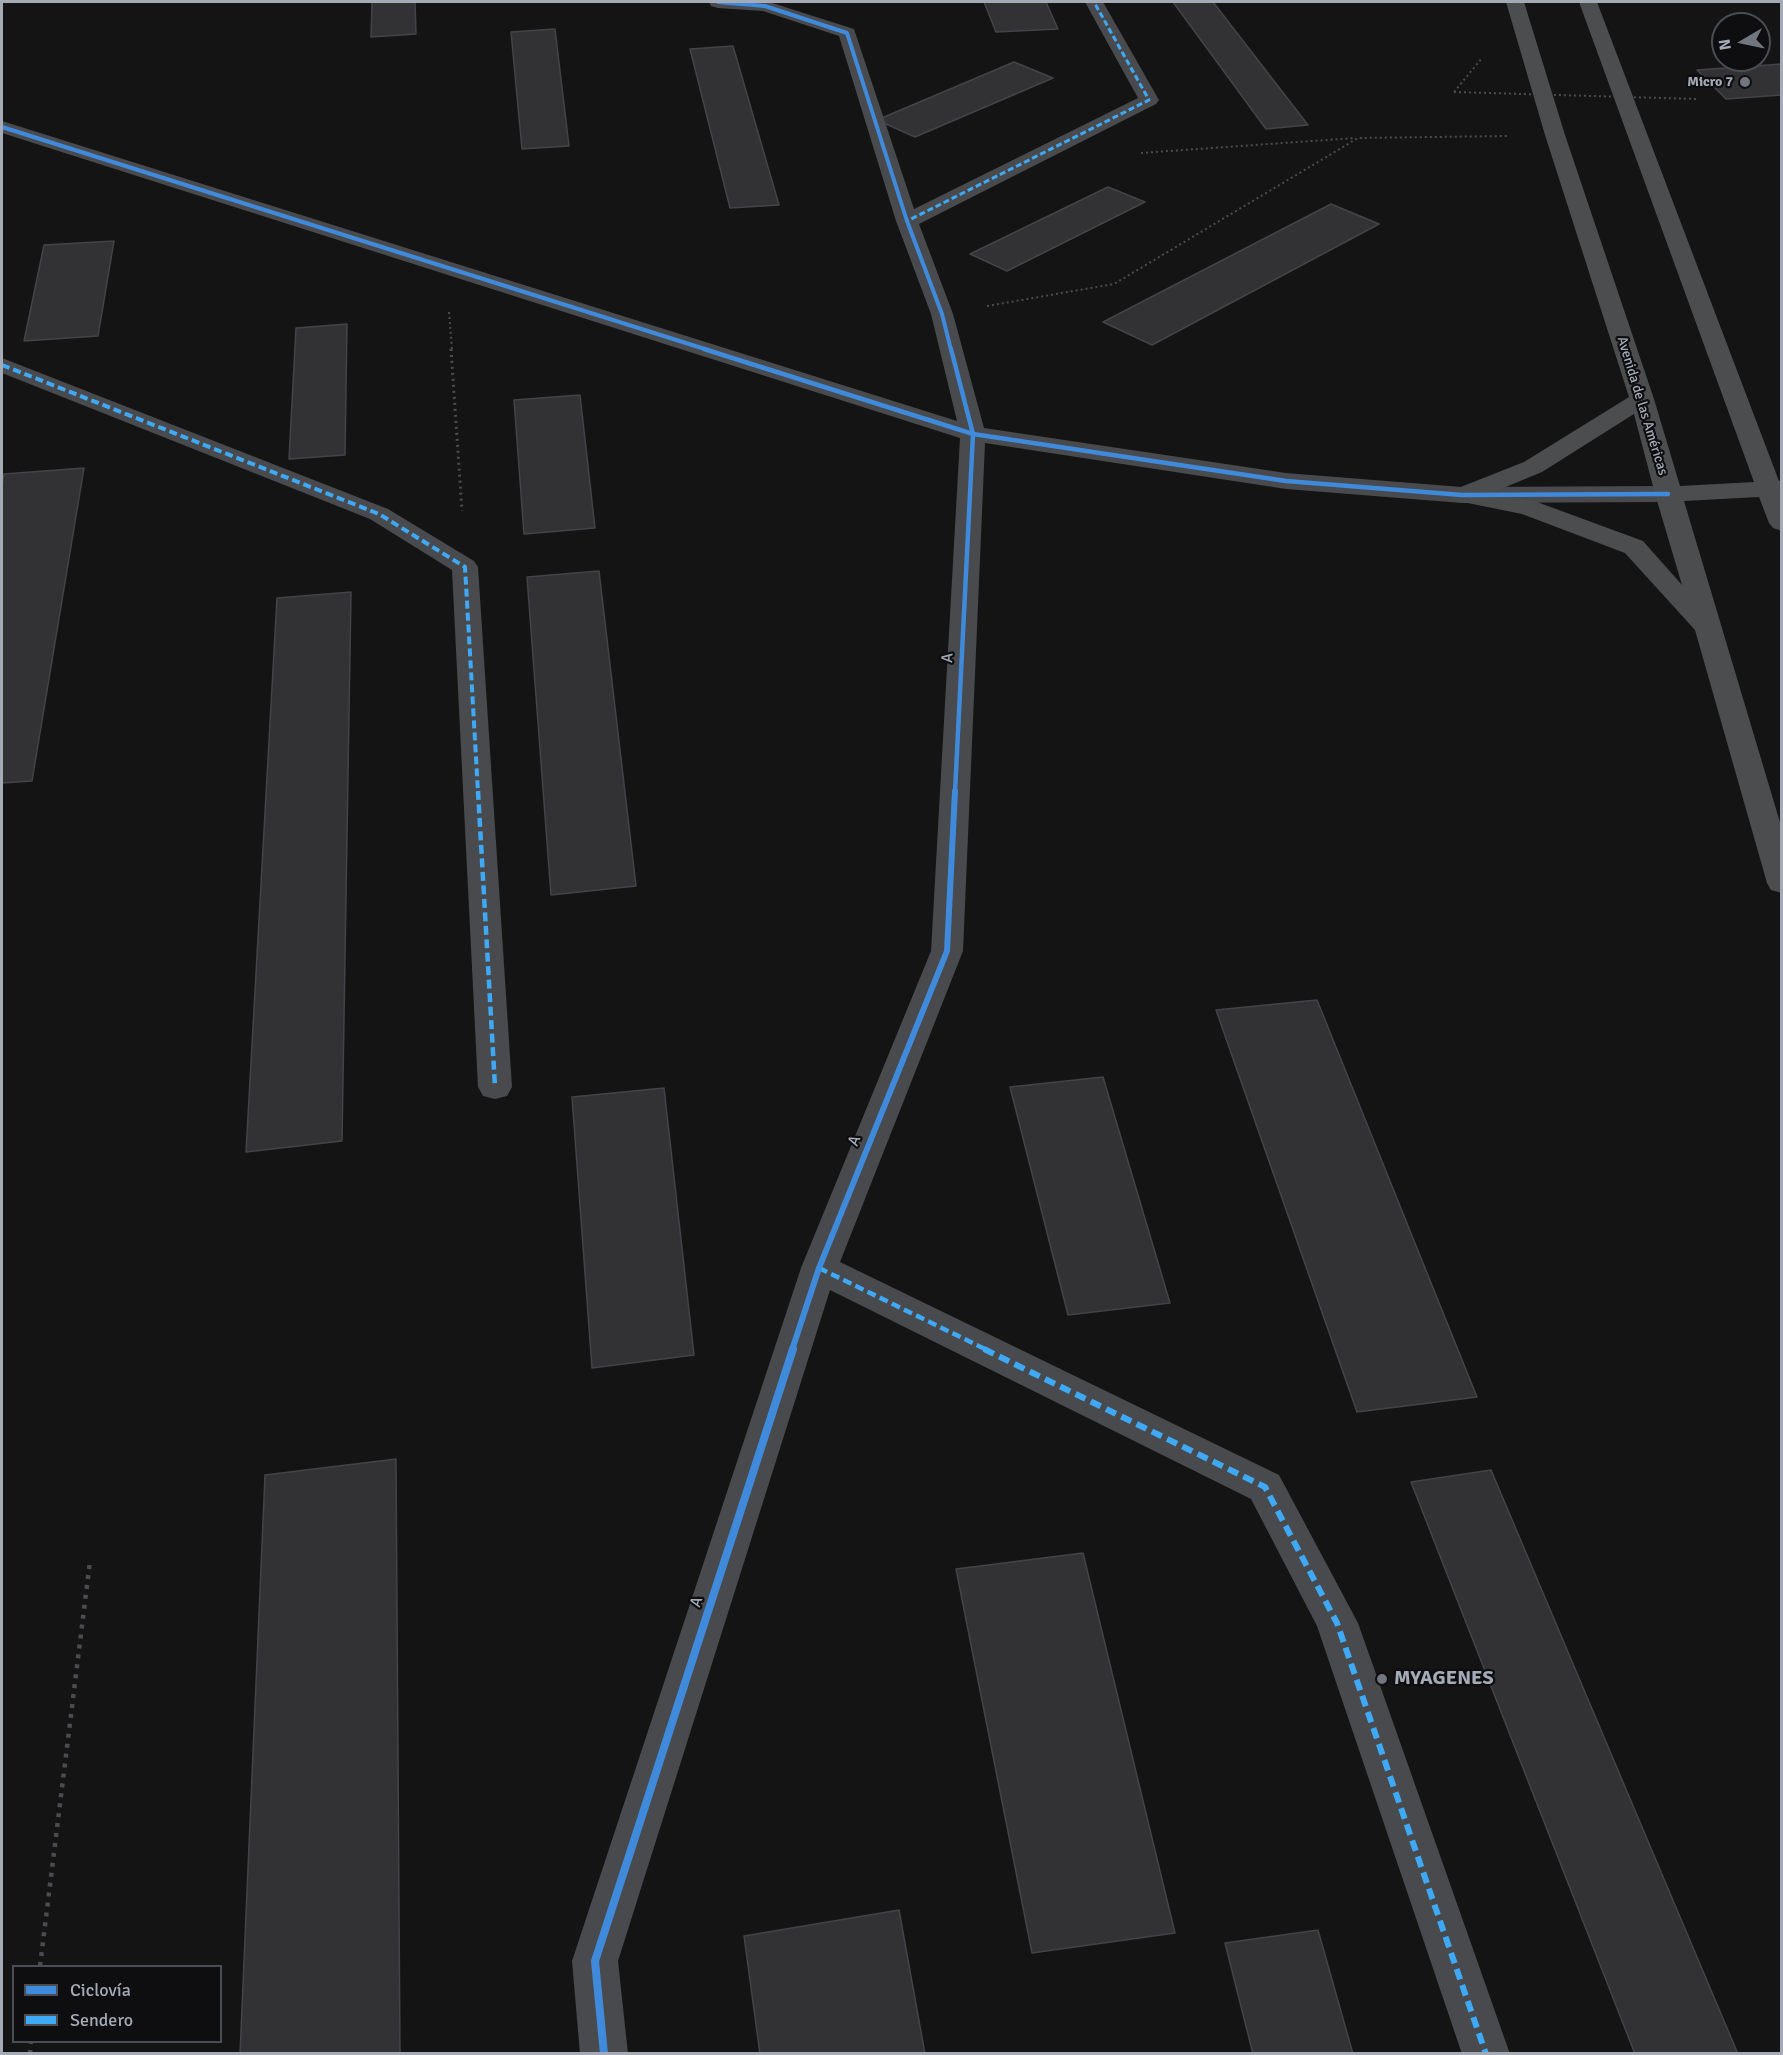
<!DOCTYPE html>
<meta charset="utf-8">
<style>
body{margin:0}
#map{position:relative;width:1783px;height:2055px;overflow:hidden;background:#141414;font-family:Signika,sans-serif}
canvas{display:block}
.frame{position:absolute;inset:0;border:3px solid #a4abb7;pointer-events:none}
.legend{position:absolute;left:12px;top:1965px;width:210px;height:78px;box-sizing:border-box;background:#0e0e10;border:2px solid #4a4d53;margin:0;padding:8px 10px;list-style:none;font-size:18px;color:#a4abb7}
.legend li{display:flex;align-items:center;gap:12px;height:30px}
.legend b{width:30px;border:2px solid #4a4d53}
.north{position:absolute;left:1711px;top:12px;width:60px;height:60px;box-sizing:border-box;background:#0e0e10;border:2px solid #4a4d53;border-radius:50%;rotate:261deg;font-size:16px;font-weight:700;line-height:24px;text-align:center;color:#a4abb7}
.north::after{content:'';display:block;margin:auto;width:21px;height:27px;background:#72767e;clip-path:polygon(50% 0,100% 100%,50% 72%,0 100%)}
</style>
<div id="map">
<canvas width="1783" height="2055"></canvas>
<div class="frame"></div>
<ul class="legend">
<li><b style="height:8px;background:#408adc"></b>Ciclovía</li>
<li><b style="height:8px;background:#3fa9f5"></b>Sendero</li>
</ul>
<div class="north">N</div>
</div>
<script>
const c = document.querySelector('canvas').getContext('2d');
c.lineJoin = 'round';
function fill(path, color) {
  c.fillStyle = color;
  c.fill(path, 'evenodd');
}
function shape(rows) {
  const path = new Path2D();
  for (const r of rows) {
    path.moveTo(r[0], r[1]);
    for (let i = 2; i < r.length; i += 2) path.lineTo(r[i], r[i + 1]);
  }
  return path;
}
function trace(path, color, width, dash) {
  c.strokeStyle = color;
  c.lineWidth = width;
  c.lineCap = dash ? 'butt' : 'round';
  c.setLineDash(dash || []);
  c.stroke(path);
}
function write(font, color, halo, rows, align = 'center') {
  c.font = font + ' Signika,sans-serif';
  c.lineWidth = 4.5;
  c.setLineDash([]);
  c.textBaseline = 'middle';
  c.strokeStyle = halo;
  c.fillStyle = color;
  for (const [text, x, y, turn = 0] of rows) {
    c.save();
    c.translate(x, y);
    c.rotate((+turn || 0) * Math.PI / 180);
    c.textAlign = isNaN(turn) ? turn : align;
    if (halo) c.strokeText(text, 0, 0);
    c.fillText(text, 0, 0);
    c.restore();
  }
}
const building = shape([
 [372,2,415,2,416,34,371,37,372,2],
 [984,2,1046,2,1058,29,996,32,984,2],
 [1173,2,1213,2,1308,125,1266,129,1173,2],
 [555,29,569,146,522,149,511,32,555,29],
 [733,46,779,205,730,208,690,49,733,46],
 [1014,62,1053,78,915,137,877,120,1014,62],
 [1782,64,1782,95,1726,99,1697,70,1782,64],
 [1108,187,1145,202,1007,271,970,254,1108,187],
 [1331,204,1379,224,1152,345,1103,322,1331,204],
 [114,241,98,336,24,341,44,245,114,241],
 [347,324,345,455,289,459,296,328,347,324],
 [580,395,595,528,524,534,514,400,580,395],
 [84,468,32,781,2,783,2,485,4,474,84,468],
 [599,571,636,886,551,895,527,577,599,571],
 [351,592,342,1141,246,1152,277,598,351,592],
 [1317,1000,1477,1397,1357,1412,1216,1010,1317,1000],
 [1103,1077,1170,1303,1068,1315,1010,1087,1103,1077],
 [664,1088,694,1355,592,1368,572,1097,664,1088],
 [396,1459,400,2054,240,2054,265,1475,396,1459],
 [1491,1470,1738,2054,1635,2054,1411,1482,1491,1470],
 [1083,1553,1175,1933,1032,1953,956,1569,1083,1553],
 [899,1910,925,2054,760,2054,744,1936,899,1910],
 [1318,1930,1353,2054,1253,2054,1225,1943,1318,1930]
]);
fill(building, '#323234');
trace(building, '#424448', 1.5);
trace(shape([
 [1454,92,1482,58],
 [1141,153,1355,138],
 [987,306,1114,284,1358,138,1508,136],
 [449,312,452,350]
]), '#4a4c4f', 2, [2, 3]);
trace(shape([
 [451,349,462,511]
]), '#4a4c4f', 3, [2, 4]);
trace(shape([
 [40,1966,90,1561],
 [30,2054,31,2042]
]), '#4a4c4f', 4.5, [4, 6]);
fill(shape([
 [709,2,769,2,854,29,914,209,1138,98,1085,2,1103,2,1159,100,1156,104,919,224,953,314,984,428,1286,473,1462,487,1668,486,1677,489,1681,494,1677,499,1668,502,1462,503,1286,489,985,443,963,951,840,1262,1279,1475,1358,1623,1510,2054,1462,2054,1317,1626,1251,1499,830,1290,618,1961,628,2054,580,2054,572,1961,801,1268,931,951,960,438,2,133,2,121,957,421,931,314,896,221,839,36,763,11,718,8,711,6,709,2],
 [2,358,388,509,474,561,478,567,512,1087,507,1096,495,1099,483,1096,478,1087,452,570,370,519,2,373,2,358]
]), '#484a4d');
fill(shape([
 [1506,2,1524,2,1565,135,1654,399,1680,486,1754,482,1579,2,1597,2,1779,481,1782,480,1782,531,1773,528,1769,523,1759,497,1684,501,1782,829,1782,893,1771,890,1767,883,1695,630,1625,553,1522,514,1453,500,1449,495,1453,490,1524,462,1629,397,1545,135,1506,2],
 [1634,414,1655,494,1682,585,1643,541,1537,502,1491,493,1542,472,1634,414]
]), '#4b4d4f');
trace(shape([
 [1454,92,1696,99]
]), '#4a4c4f', 2, [2, 3]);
trace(shape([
 [906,217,907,221,1149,100,1094,2]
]), '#3fa9f5', 3, [6, 3]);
trace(shape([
 [2,365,379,514,465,567,478,792]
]), '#3fa9f5', 4, [8, 4]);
trace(shape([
 [478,791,495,1087],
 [819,1268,987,1350]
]), '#3fa9f5', 4.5, [9, 4.5]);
trace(shape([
 [984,1349,1265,1487,1337,1623,1486,2054]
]), '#3fa9f5', 6, [11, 6]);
trace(shape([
 [718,2,765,6,847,33,907,221,942,314,951,350],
 [2,127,708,350]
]), '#408adc', 4);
trace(shape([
 [704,349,973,434,1286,481,1462,495,1668,494],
 [951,349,973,434,955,792]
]), '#408adc', 4.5);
trace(shape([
 [792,1350,819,1268,947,951,955,791]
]), '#408adc', 6);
trace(shape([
 [604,2054,595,1961,793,1349]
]), '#408adc', 8);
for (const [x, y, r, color] of [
 [1745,82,6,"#72767e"],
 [1382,1679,6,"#72767e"]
]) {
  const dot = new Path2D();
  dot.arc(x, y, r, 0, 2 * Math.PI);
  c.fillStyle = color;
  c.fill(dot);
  trace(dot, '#0e0e10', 2);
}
write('bold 14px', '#a4abb7', '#0e0e10', [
 ["Micro 7",1733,82]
], 'right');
write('14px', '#a4abb7', '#0e0e10', [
 ["Avenida de las Américas",1642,406,73]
]);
write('16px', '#a4abb7', '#0e0e10', [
 ["A",948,658,-87],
 ["A",855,1141,-68],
 ["A",697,1602,-72]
]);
write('bold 20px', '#a4abb7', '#0e0e10', [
 ["MYAGENES",1394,1679]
], 'left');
</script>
